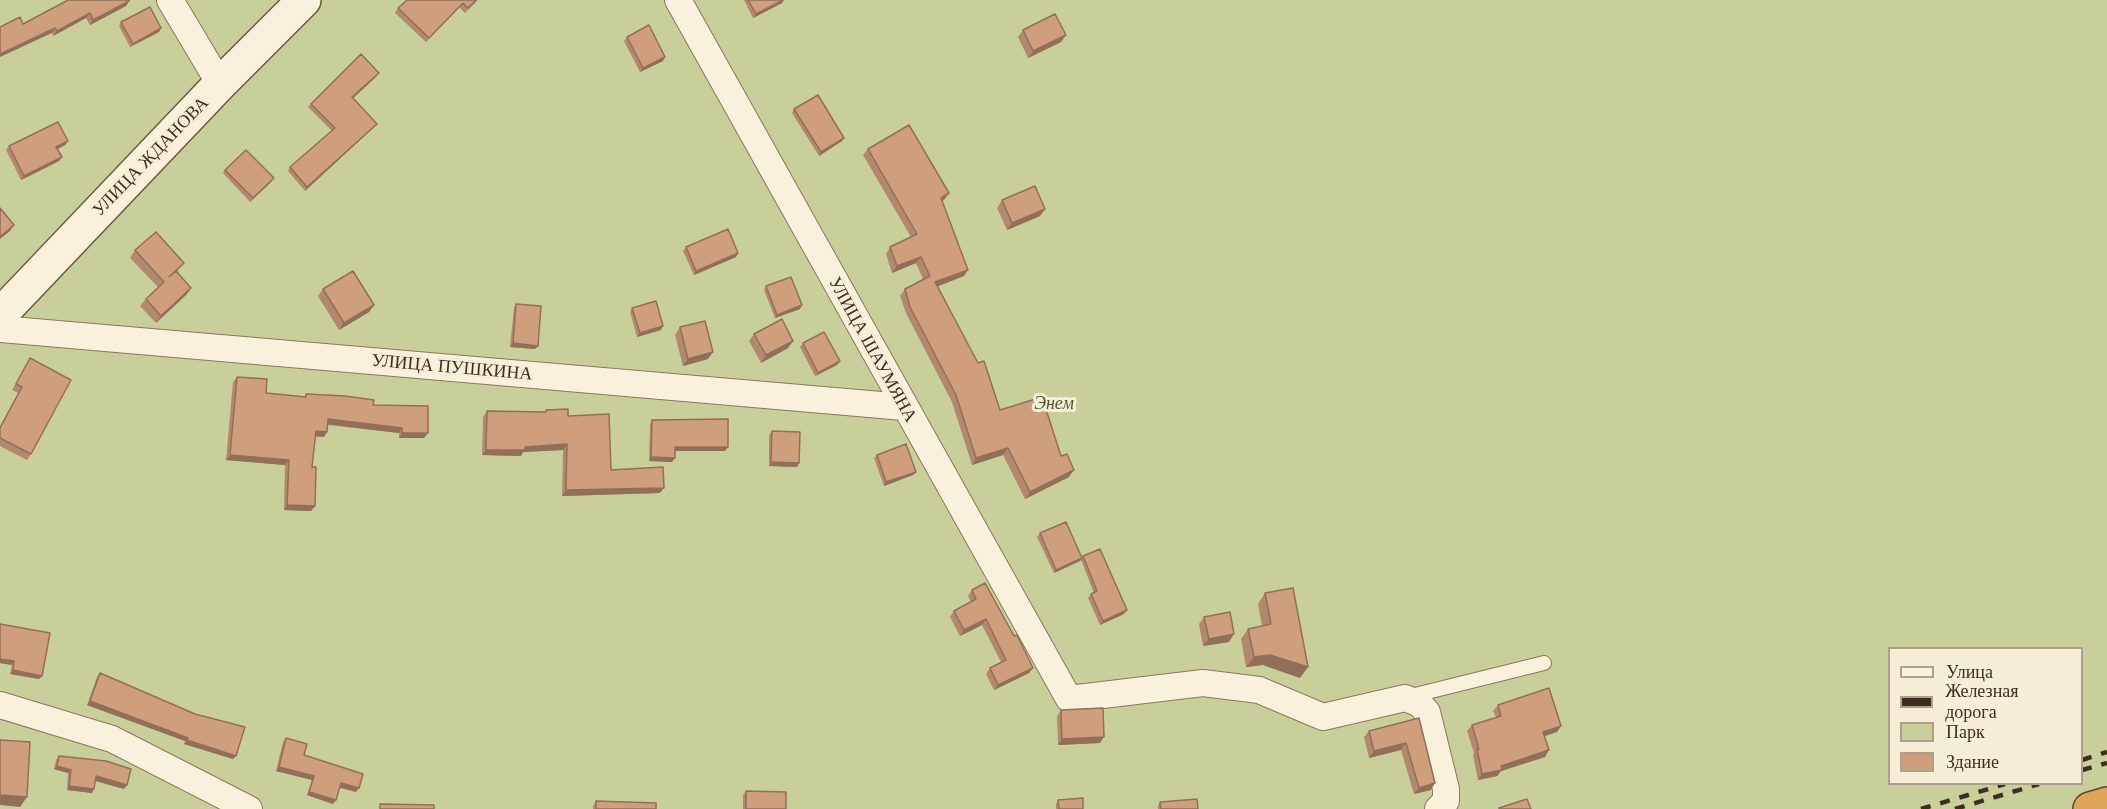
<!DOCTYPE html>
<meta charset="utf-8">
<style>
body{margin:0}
#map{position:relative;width:2107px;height:809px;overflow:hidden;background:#f0e4c8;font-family:Georgia,serif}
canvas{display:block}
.legend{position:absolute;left:1888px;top:647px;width:195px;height:138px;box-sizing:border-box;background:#f7eed8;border:2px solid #ada18e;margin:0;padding:8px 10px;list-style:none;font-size:18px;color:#3d2e20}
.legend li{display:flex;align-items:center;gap:12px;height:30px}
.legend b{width:30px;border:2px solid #ada18e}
</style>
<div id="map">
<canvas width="2107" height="809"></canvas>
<ul class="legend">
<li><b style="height:8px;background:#faf1dc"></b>Улица</li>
<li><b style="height:8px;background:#3d2e20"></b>Железная дорога</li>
<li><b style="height:16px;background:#c9cf9b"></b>Парк</li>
<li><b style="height:16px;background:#cf9f7d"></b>Здание</li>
</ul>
</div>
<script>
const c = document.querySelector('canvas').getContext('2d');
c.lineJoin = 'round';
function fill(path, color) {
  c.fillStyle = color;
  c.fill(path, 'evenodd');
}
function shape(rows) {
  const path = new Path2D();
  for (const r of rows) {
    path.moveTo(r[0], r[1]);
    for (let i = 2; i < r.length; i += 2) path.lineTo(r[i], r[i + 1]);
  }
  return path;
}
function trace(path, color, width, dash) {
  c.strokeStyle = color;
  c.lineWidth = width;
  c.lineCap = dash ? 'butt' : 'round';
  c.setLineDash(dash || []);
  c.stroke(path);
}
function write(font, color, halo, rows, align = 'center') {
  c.font = font + ' Georgia,serif';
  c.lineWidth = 6;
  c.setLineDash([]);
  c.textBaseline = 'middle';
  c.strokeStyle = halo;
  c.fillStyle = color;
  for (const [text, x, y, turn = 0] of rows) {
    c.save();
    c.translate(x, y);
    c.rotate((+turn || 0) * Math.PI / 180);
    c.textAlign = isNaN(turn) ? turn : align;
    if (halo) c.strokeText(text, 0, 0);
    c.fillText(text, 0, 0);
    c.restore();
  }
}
fill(shape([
 [0,0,2107,0,2107,809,0,809],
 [1890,648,2082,648,2082,784,1890,784]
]), '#c9cf9b');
const lane = shape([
 [1407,697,1544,663]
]);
const street = shape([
 [170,0,220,84],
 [678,0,1069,699,1203,683,1259,690,1323,717,1405,698,1420,704,1427,712,1446,789,1446,801,1438,809],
 [0,329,904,407],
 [0,705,112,739,249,809]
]);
const secondary = shape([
 [0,315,220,84,304,0]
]);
const highway = shape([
 [2090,809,2107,804]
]);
trace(lane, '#8d765c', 16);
trace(street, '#8d765c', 28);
trace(secondary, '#6f573f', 36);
trace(highway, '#5b4430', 36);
trace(lane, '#faf1dc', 14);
trace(street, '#faf1dc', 26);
trace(secondary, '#faf1dc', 33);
trace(highway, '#e0a458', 33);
trace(shape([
 [2082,760,2107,752],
 [2082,770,2107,763],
 [1921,809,2005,784],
 [1955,809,2039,784]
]), '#3d2e20', 4.5, [10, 10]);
fill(shape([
 [478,0,465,13,459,7,426,42,395,13,398,8],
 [744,0,784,0,782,3,753,18],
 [129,1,126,6,90,25,86,18,53,36,52,33,23,24],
 [121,22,161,28,159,32,130,47,119,26],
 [1023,30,1061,42,1028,58,1018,37],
 [627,37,663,61,640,72,624,41],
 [376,77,353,98,377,124,374,127,305,191,288,171,290,167,332,131,308,107,311,104],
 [794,109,842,141,819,156,792,113],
 [68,141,65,145,57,149,62,157,59,161,21,180,6,150,9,146],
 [868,149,944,200,942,201,964,276,938,286,1000,410,1061,456,1069,477,1025,499,1003,455,972,465,952,402,906,313,900,296,905,289,923,279,916,263,892,273,886,254,890,247,911,237,863,155],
 [225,170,271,182,250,202,223,173],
 [1002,200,1045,209,1040,216,1007,230,997,208],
 [686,247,738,253,736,257,694,275,683,251],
 [135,250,179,270,177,272,191,288,186,295,156,323,140,306,146,299,158,287,130,258],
 [766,286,800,309,775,318,764,290],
 [323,289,374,305,369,312,339,330,318,296],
 [516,304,535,349,510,347,514,308],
 [632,308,661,330,637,337,630,312],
 [680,327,708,359,683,366,675,335],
 [754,334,793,341,788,348,761,363,749,341],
 [803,343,837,365,815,376,800,347],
 [30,358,31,454,27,460,0,446,0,426,18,393,12,390],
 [237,377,266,393,304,397,306,394,373,405,428,433,424,438,399,438,399,433,328,425,324,437,315,436,312,467,315,506,311,511,284,510,285,465,226,460,233,382],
 [546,410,568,416,611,470,660,493,562,496,563,450,523,452,521,456,482,455,483,417,487,411,545,412],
 [652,420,725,451,675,451,672,462,649,461,650,424],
 [772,431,799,463,797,467,769,466,769,435],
 [877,455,916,472,913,475,884,486,874,458],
 [1040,533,1082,557,1083,556,1124,614,1100,625,1088,598,1091,594,1094,593,1081,560,1080,561,1054,573,1037,537],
 [972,590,1029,673,994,690,986,674,990,668,1001,662,982,625,960,636,950,617,954,611,971,602,968,596],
 [1265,593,1300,678,1263,665,1246,667,1241,639,1248,629,1262,626,1258,604],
 [1204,617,1229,642,1203,646,1199,624],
 [0,624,39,679,10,674,12,665,0,663],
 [100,673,233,759,184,744,185,741,87,705,97,677],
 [1498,705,1561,726,1557,732,1545,736,1545,757,1501,771,1497,776,1478,780,1473,755,1474,753,1467,731,1472,725,1496,717,1493,711],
 [1061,710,1100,743,1058,745,1057,716],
 [1419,718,1431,790,1414,794,1401,750,1369,758,1364,737,1369,731],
 [286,738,304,755,356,792,340,788,336,800,333,804,307,795,312,780,276,771,283,742],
 [59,756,124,789,95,781,94,789,92,793,67,790,68,773,54,769,56,760],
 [746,791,786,809,743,809,743,795],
 [1058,800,1083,809,1056,809,1056,804],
 [596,801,656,809,593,809,593,806],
 [1160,802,1198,809,1158,809,1158,806]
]), '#b2896c');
fill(shape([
 [784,0,782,3,753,18,756,14],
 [129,1,126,6,90,25,93,20],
 [90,13,86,18,53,36,57,31],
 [55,28,52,33,0,57,0,54],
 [161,28,159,32,130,47,133,44],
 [1066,35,1061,42,1028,58,1033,51],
 [665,57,663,61,640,72,643,68],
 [379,73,376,77,350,101,352,97],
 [377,124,374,127,305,191,307,187],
 [844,138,842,141,819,156,821,152],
 [68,141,65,145,54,151,56,147],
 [62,157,59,161,21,180,24,176],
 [274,178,271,182,250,202,253,198],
 [949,193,944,200,937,204,941,198],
 [1045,209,1040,216,1007,230,1012,223],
 [14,225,10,231,0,239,0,237],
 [738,253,736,257,694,275,696,271],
 [921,257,916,263,892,273,897,266],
 [968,270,964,276,931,289,935,282],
 [191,288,186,295,156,323,161,316],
 [374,305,369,312,339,330,344,323],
 [802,305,800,309,775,318,777,315],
 [663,326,661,330,637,337,640,333],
 [793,341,788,348,761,363,766,355],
 [513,343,538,346,535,349,510,347],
 [713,352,708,359,683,366,688,359],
 [840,361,837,365,815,376,818,373],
 [328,419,402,428,399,433,325,424],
 [316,431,327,432,324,437,312,436],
 [402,433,428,433,424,438,399,438],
 [567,444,563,450,523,452,521,456,482,455,486,450],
 [675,447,728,447,725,451,672,451],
 [1008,448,1003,455,972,465,976,458],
 [230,455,289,460,285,465,226,460],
 [651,457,675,458,672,462,649,461],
 [771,462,799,463,797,467,769,466],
 [1074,470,1069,477,1025,499,1030,492],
 [916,472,913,475,884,486,886,482],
 [664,488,660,493,562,496,566,490],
 [287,505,315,506,311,511,284,510],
 [1082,558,1080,561,1054,573,1056,570],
 [1127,610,1124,614,1100,625,1103,621],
 [986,619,982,625,960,636,964,630],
 [1234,634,1229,642,1203,646,1209,639],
 [1270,655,1308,667,1300,678,1263,665,1246,667,1254,657],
 [0,659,14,661,12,665,0,663],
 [1033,668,1029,673,994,690,998,685],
 [13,670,42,676,39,679,10,674],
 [90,701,188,738,185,741,87,705],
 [1561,726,1557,732,1539,738,1543,732],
 [1104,737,1100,743,1058,745,1062,739],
 [187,740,236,756,233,759,184,744],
 [1406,743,1401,750,1369,758,1374,751],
 [1549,750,1545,757,1501,771,1497,776,1478,780,1482,774,1501,766],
 [57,766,71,770,68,773,54,769],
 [279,767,314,776,312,780,276,771],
 [96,776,127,785,124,789,93,780],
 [341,783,359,788,356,792,339,787],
 [1435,783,1431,790,1414,794,1419,788],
 [69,786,94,789,92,793,67,790],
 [309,792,336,800,333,804,307,795],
 [0,795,27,797,20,807,0,805]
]), '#916f58');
const building = shape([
 [68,0,129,0,129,1,93,20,90,13,57,31,55,28,0,54,0,27,20,17,23,24,68,0],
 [407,0,476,0,468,8,463,3,429,38,398,8,407,0],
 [748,0,783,0,756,14,748,0],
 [150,7,161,28,133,44,121,22,150,7],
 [1055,14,1066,35,1033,51,1023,30,1055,14],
 [649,25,665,57,643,68,627,37,649,25],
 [361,54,379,73,352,97,377,124,307,187,290,167,335,128,311,104,361,54],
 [818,95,844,138,821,152,794,109,818,95],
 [58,122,68,141,56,147,62,157,24,176,9,146,58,122],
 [909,125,949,193,941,198,968,270,935,282,978,363,984,361,1000,410,1042,397,1061,456,1067,454,1074,470,1030,492,1008,448,976,458,956,395,910,307,905,289,930,276,921,257,897,266,890,247,917,234,868,149,909,125],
 [246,150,274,178,253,198,225,170,246,150],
 [1035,186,1045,209,1012,223,1002,200,1035,186],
 [0,208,14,225,0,237,0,208],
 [728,229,738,253,696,271,686,247,728,229],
 [156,232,184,263,169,277,176,271,191,288,161,316,146,299,164,282,135,250,156,232],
 [353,271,374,305,344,323,323,289,353,271],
 [791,277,802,305,777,315,766,286,791,277],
 [656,301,663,326,640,333,632,308,656,301],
 [516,304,541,306,538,346,513,343,516,304],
 [782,319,793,341,766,355,754,334,782,319],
 [705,321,713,352,688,359,680,327,705,321],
 [824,332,840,361,818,373,803,343,824,332],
 [30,358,71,380,31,454,0,438,0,428,22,387,16,384,30,358],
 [237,377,267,379,266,393,306,397,306,394,345,396,374,400,373,405,428,406,428,433,402,433,402,428,328,419,327,432,316,431,312,467,316,467,315,506,287,505,289,460,230,455,237,377],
 [568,409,568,416,609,414,611,470,663,467,664,488,566,490,567,444,525,447,525,450,486,450,487,411,546,412,546,410,568,409],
 [728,419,728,447,675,447,675,458,651,457,652,420,728,419],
 [772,431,800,432,799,463,771,462,772,431],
 [906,444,916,472,886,482,877,455,906,444],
 [1066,522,1082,558,1056,570,1040,533,1066,522],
 [1100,549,1127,610,1103,621,1091,594,1097,591,1083,556,1100,549],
 [985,583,1014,636,1017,635,1033,668,998,685,990,668,1006,660,986,619,964,630,954,611,976,599,972,590,985,583],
 [1293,588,1308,667,1270,655,1254,657,1248,629,1271,624,1265,593,1293,588],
 [1230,612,1234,634,1209,639,1204,617,1230,612],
 [0,624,50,633,42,676,13,670,14,661,0,659,0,624],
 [100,673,195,714,245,727,236,756,187,740,188,738,90,701,100,673],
 [1549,688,1561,726,1543,732,1549,750,1501,766,1502,770,1482,774,1477,749,1479,749,1472,725,1501,716,1498,705,1549,688],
 [1103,708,1104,737,1062,739,1061,710,1103,708],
 [1419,718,1435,783,1419,788,1406,743,1374,751,1369,731,1419,718],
 [286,738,307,744,304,755,363,774,359,788,341,783,336,800,309,792,314,776,279,767,286,738],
 [0,740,30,742,27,797,0,795,0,740],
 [59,756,106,761,131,769,127,785,96,776,94,789,69,786,71,770,57,766,59,756],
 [746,791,786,792,786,809,746,809,746,791],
 [1083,798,1083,809,1059,809,1058,800,1083,798],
 [1197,799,1198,809,1161,809,1160,802,1197,799],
 [1527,799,1531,809,1499,809,1499,808,1527,799],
 [596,801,656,803,656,809,596,809,596,801],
 [380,804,434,805,434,809,380,809,380,804]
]);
fill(building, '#cf9f7d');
trace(building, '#916f58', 1.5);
write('18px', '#3d2e20', '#f7eed8', [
 ["УЛИЦА ЖДАНОВА",151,157,-46],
 ["УЛИЦА ШАУМЯНА",872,350,61],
 ["УЛИЦА ПУШКИНА",452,368,5]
]);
write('italic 18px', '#4d5a26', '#f7eed8', [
 ["Энем",1054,404]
]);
</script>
